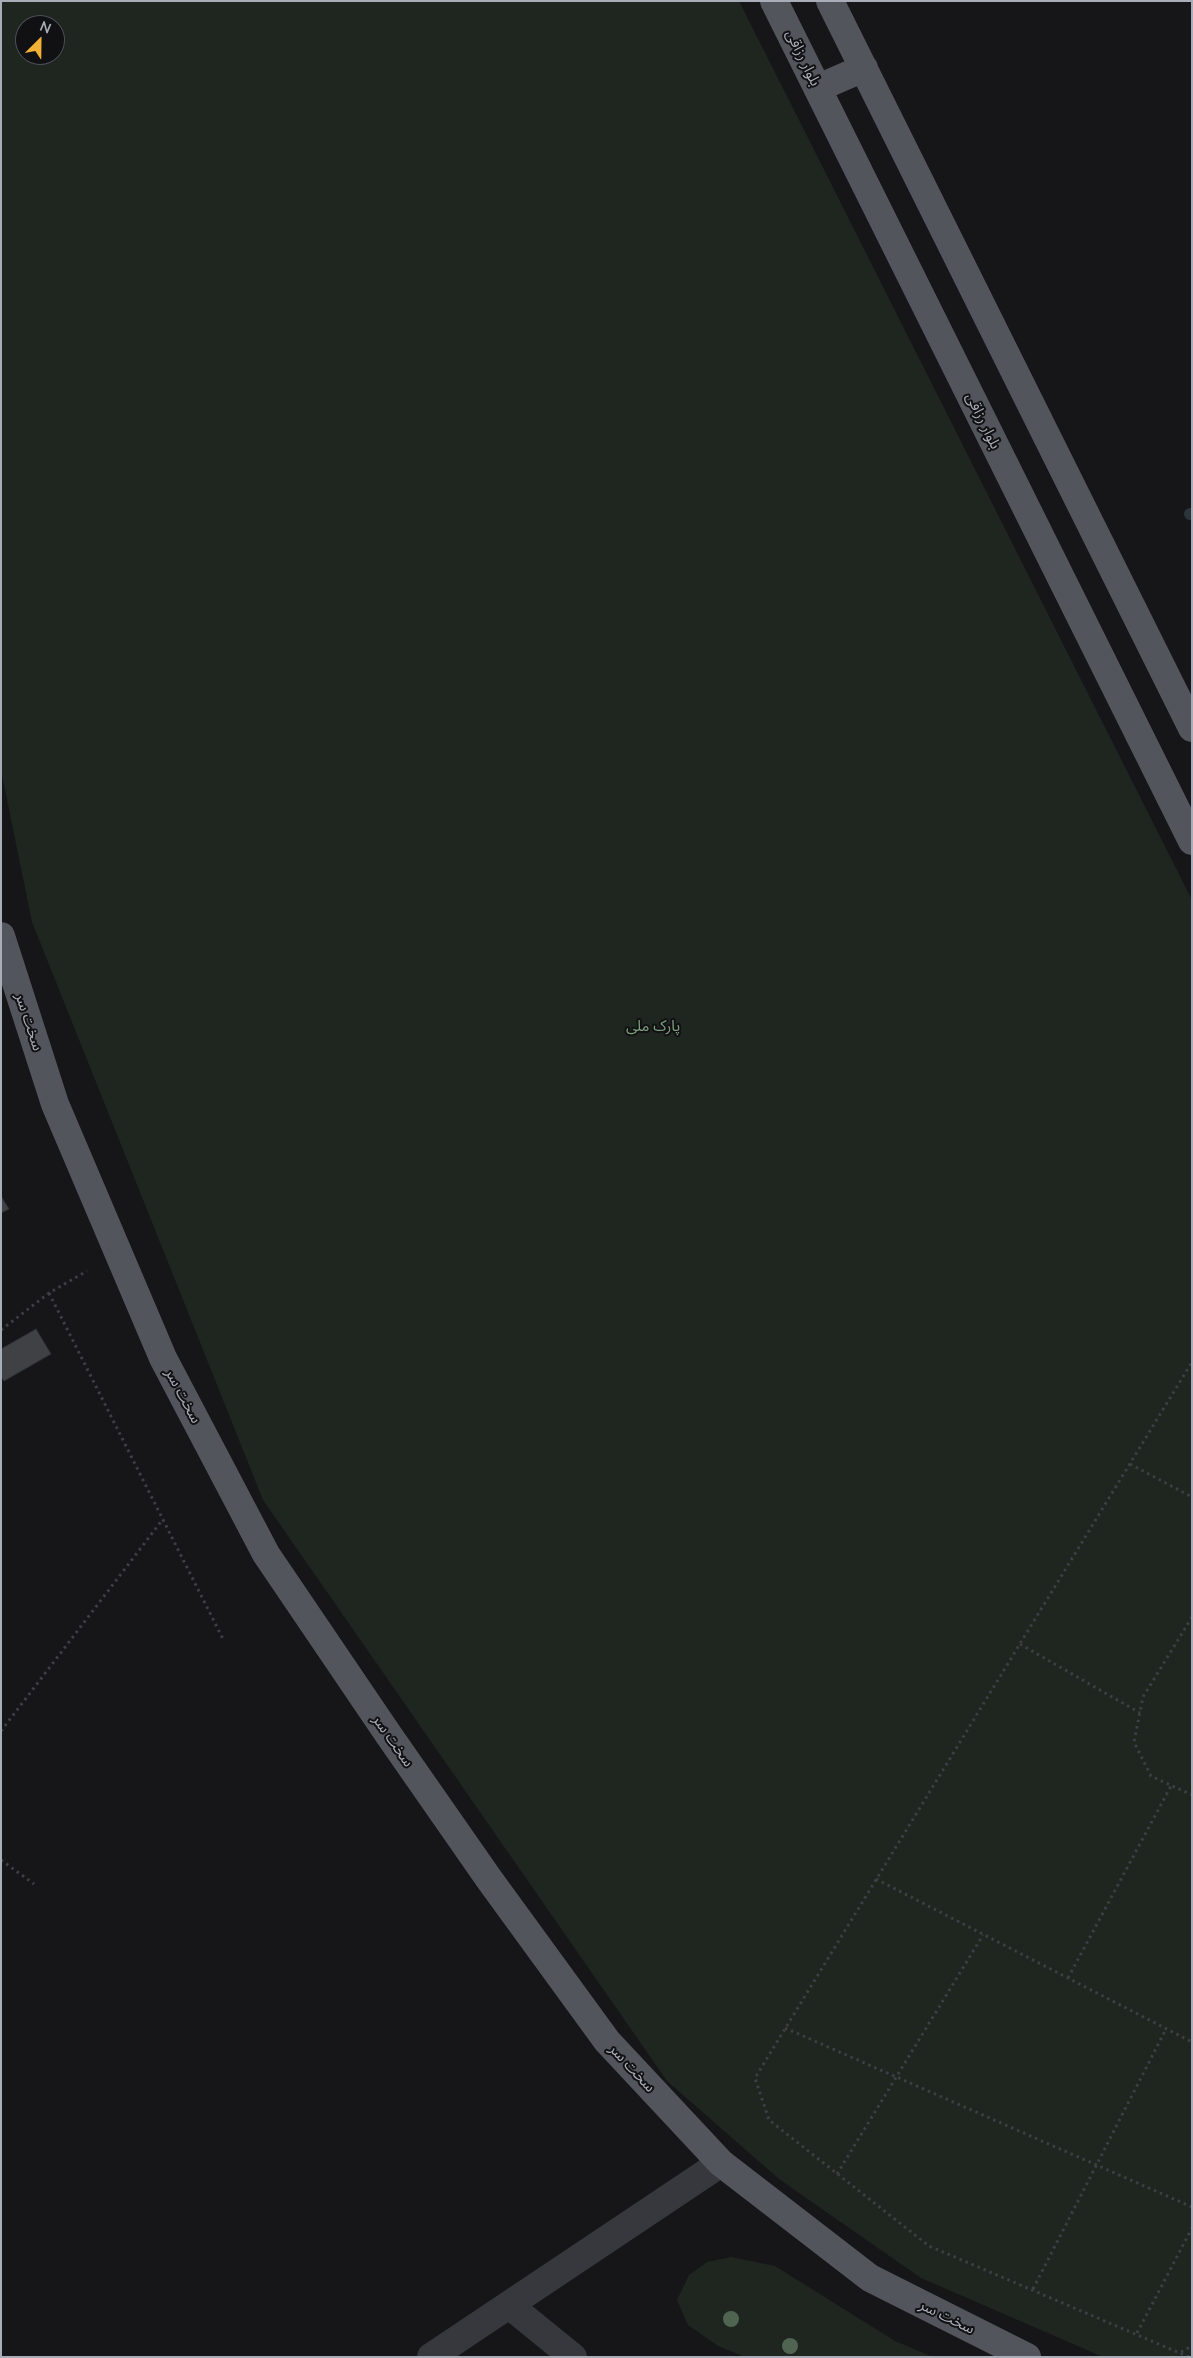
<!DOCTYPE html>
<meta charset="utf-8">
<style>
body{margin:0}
#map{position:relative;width:1193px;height:2358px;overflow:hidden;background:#161618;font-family:Mulish,sans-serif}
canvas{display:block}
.frame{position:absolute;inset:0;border:2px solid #a8adb8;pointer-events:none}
.north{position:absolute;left:15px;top:15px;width:50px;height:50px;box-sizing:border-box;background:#111113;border:1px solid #4d4f55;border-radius:50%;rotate:23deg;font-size:14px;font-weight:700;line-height:20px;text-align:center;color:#a8adb8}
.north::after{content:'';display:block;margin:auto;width:18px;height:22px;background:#f2b134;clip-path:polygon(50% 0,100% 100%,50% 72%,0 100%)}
</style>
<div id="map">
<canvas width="1193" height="2358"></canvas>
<div class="frame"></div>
<div class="north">N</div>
</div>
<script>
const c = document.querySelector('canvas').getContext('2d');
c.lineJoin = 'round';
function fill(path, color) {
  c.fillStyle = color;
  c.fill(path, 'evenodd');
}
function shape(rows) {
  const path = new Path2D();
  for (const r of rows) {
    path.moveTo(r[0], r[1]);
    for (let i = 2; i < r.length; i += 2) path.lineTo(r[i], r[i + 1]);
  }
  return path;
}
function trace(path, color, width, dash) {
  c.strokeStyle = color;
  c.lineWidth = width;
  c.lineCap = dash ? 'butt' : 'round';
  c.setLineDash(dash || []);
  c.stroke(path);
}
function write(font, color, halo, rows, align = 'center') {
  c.font = font + ' Mulish,"Noto Sans Arabic",sans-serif';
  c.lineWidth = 4;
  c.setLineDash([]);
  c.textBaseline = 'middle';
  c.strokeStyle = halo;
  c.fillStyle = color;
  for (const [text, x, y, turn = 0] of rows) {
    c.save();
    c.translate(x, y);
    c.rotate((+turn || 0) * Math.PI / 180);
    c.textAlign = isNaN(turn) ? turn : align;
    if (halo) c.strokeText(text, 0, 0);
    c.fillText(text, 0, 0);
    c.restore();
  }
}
fill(shape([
 [1,1,739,1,1192,900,1192,2357,1103,2357,921,2278,779,2179,667,2081,263,1500,32,922,1,770],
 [25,25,55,25,55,55,25,55],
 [731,2257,775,2266,895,2341,933,2357,745,2357,718,2346,688,2325,677,2300,689,2275,707,2262]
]), '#1e261f');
trace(shape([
 [1190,514,1192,514]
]), '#2c353c', 12);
const building = shape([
 [1,1196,9,1209,1,1213,1,1196],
 [36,1329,51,1354,4,1381,1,1377,1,1349,36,1329]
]);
fill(building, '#404145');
trace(building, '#303034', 1);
trace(shape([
 [49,1293,223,1639],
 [1,1330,49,1293,87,1271],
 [1130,1464,1192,1497],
 [1192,1617,1143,1697,1134,1742,1151,1776,1192,1795],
 [1020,1644,1140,1713],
 [1,1731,163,1519],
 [1,1860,34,1884],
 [876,1879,1192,2042],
 [1068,1978,1171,1786],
 [785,2028,1192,2207],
 [837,2174,983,1935],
 [1033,2289,1166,2029],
 [1137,2333,1192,2228],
 [1181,2352,1192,2346],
 [1189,2357,929,2246,769,2120,755,2078,1192,1362]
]), '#3d3f44', 3, [2.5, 4]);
trace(shape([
 [509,2305,573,2357],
 [431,2357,721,2163]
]), '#37383d', 28);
trace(shape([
 [774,1,1192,841],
 [830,1,1192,728],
 [818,88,864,68],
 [1,936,55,1104,163,1358,266,1554,388,1734,489,1879,607,2041,721,2163,870,2278,1027,2357]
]), '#53555c', 28);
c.fillStyle = '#506452';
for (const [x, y] of [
 [731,2319],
 [790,2346]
]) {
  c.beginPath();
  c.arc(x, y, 8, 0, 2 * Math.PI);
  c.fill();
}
write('15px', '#a8adb8', '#111113', [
 ["بلوار رزاقی",803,58,64],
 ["بلوار رزاقی",983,421,64],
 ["سخت سر",29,1022,72],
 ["سخت سر",183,1396,62],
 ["سخت سر",393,1741,55],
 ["سخت سر",632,2068,47],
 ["سخت سر",947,2317,26]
]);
write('15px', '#7fa381', '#111113', [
 ["پارک ملی",653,1026]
]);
</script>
